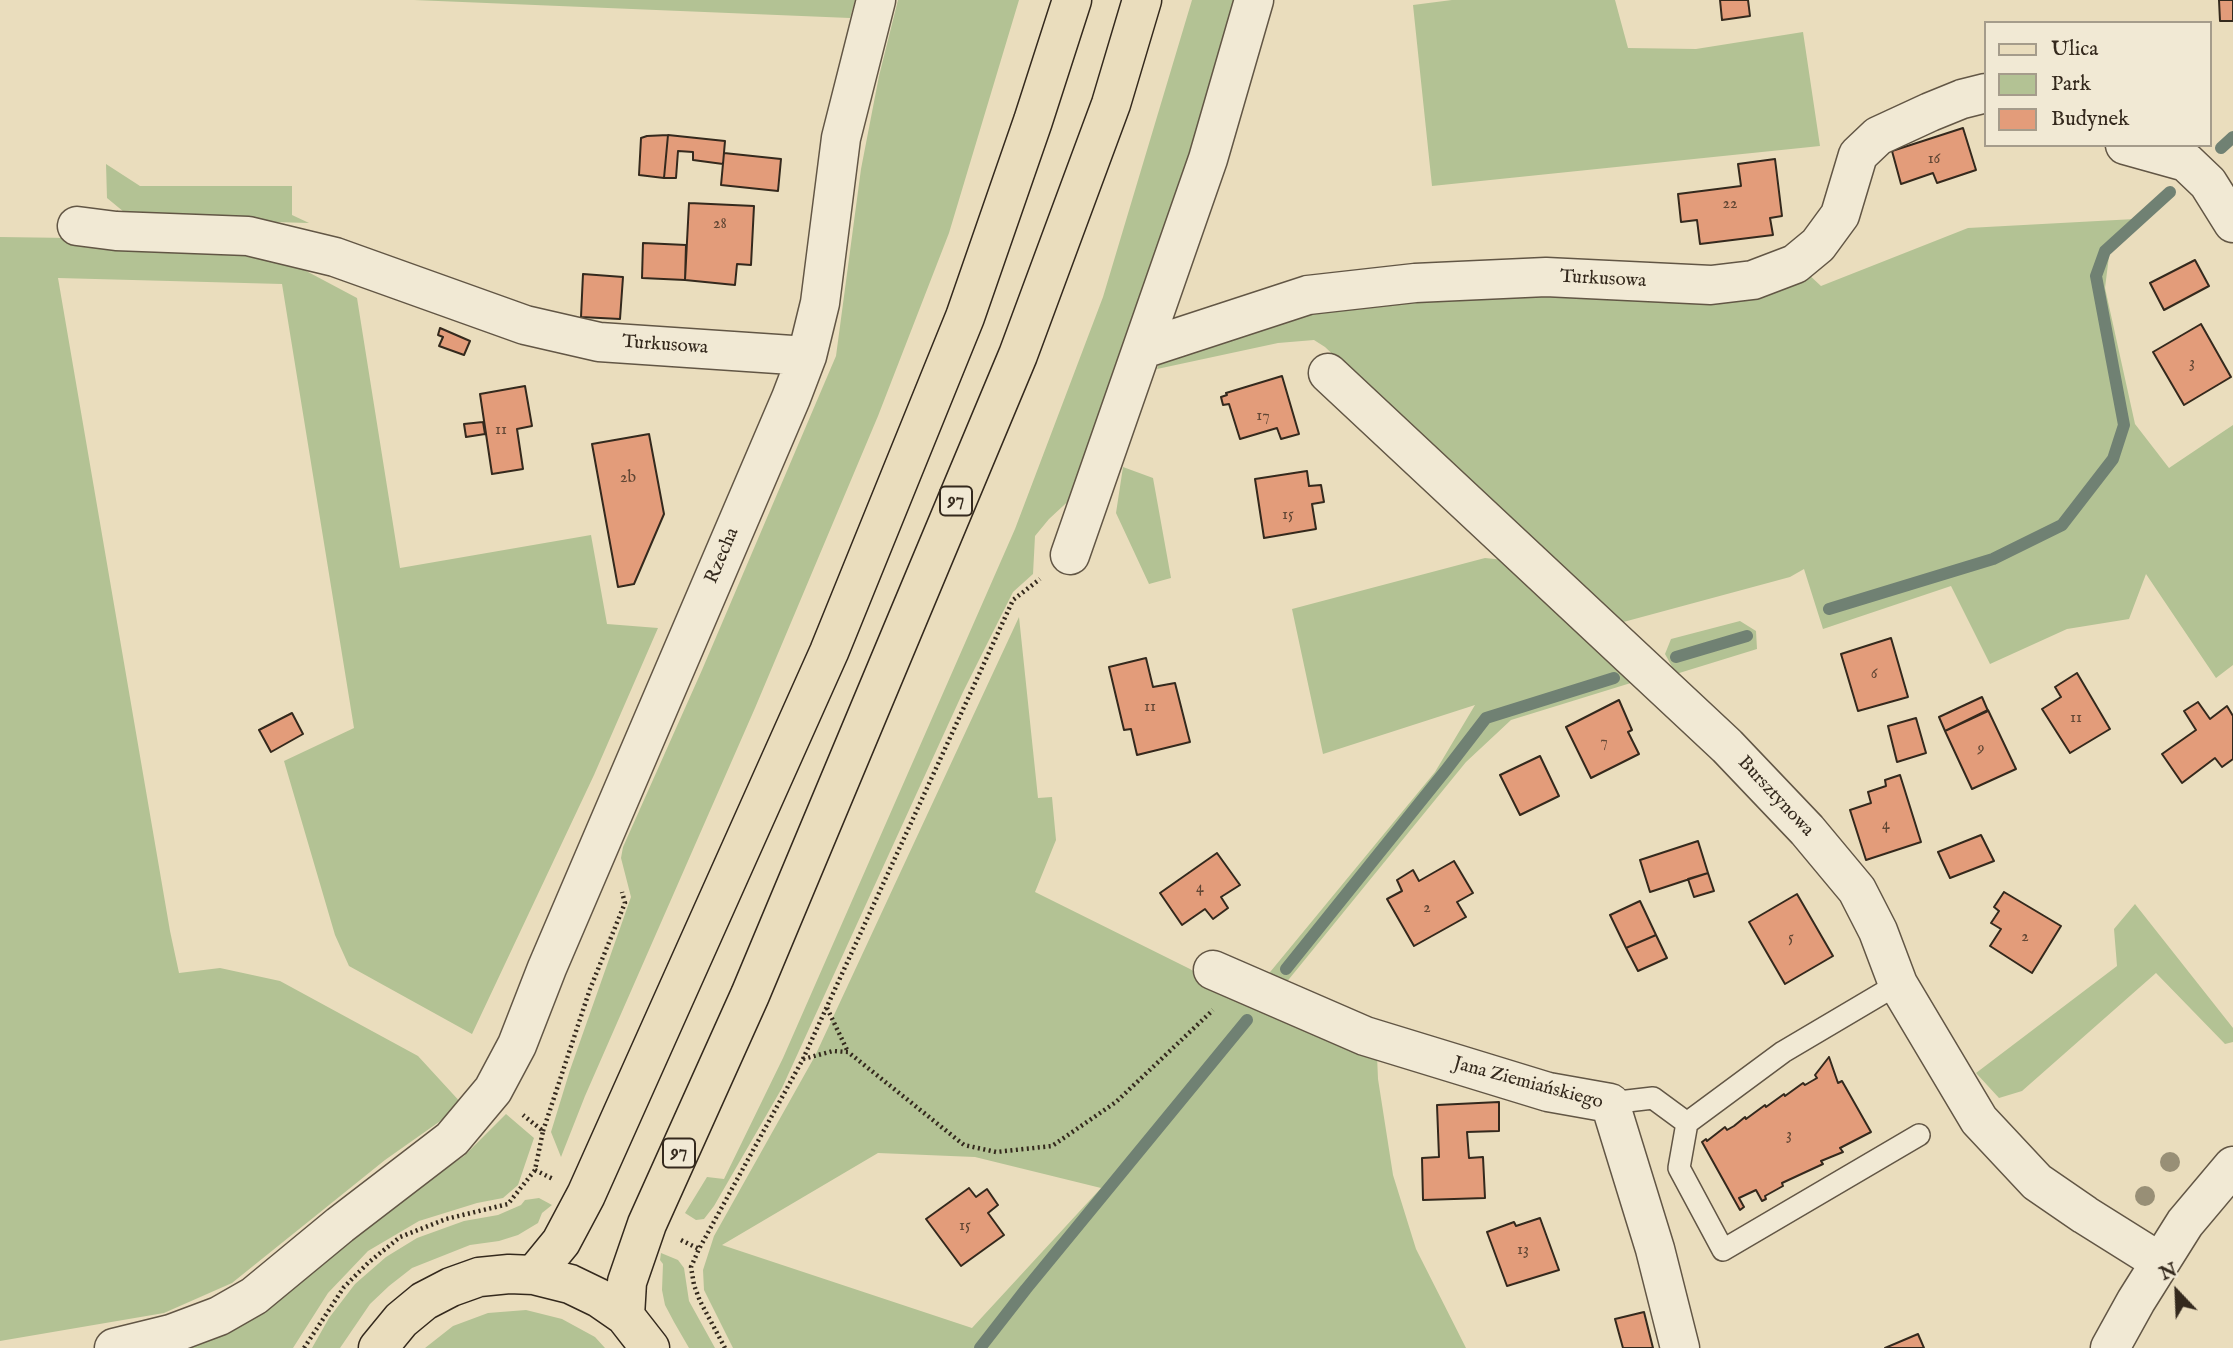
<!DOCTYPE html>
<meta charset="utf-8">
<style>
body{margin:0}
#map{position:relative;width:2233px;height:1348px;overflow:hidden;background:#eaddbd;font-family:"IM FELL English",serif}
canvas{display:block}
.legend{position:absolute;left:1984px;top:21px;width:228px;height:126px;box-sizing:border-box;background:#f1e9d4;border:2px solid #a59c8b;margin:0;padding:9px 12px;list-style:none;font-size:21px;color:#34291d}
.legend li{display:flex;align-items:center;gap:14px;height:35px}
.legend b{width:35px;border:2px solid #a59c8b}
.north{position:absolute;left:2142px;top:1257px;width:70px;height:70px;-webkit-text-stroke:5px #f1e9d4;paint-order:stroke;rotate:337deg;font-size:19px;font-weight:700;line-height:28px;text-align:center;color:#34291d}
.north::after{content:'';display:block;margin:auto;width:24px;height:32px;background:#34291d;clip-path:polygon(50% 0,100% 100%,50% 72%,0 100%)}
</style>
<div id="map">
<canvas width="2233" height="1348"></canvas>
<ul class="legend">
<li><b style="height:9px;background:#eaddbd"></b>Ulica</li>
<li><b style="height:19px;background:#b3c294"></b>Park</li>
<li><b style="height:19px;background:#e39c7a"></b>Budynek</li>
</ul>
<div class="north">N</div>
</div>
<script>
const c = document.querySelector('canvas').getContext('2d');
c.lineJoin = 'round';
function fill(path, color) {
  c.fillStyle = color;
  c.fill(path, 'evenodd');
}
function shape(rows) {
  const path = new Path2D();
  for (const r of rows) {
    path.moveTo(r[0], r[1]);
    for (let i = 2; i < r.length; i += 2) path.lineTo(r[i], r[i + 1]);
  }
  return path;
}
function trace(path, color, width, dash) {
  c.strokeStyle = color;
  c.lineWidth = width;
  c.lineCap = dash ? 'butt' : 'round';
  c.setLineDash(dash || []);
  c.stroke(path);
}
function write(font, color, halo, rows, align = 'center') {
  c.font = font + ' "IM FELL English",serif';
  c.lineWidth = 5;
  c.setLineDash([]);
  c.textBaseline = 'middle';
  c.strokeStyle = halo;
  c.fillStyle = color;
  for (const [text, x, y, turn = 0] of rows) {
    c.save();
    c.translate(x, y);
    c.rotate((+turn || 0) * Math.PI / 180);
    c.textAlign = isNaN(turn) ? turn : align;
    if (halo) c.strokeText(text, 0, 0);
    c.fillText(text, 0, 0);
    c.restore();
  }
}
fill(shape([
 [414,0,855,0,850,18],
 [898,0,1019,0,949,233,878,416,755,708,585,1096,561,1157,551,1132,570,1070,631,897,621,858,623,847,702,670,836,356,861,169,879,76],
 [1192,0,1240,0,1234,23,1076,494,1049,519,1035,536,1033,574,1013,592,963,692,782,1088,714,1206,704,1219,696,1220,685,1213,707,1177,724,1179,783,1058,1015,529,1103,297],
 [1452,0,1615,0,1628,48,1696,49,1803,32,1820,146,1432,186,1413,5],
 [106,164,140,186,292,186,292,215,309,223,238,221,124,212,107,198],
 [2135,219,2110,248,2105,288,2135,424,2169,468,2233,425,2233,665,2216,678,2146,574,2129,619,2067,629,1990,664,1951,586,1823,629,1804,569,1790,577,1616,624,1325,347,1314,340,1278,343,1157,369,1165,348,1300,310,1807,273,1821,286,1968,228],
 [0,237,71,238,278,256,357,298,400,568,591,535,607,624,658,628,594,775,472,1034,349,966,335,935,284,761,354,728,282,284,58,278,170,931,179,973,220,968,280,981,418,1056,463,1105,385,1160,232,1283,164,1313,0,1341],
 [1123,467,1153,478,1171,578,1149,584,1116,513],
 [1485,558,1514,561,1634,682,1511,720,1466,762,1285,984,1266,977,1435,772,1475,705,1323,754,1292,609],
 [1019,617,1038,798,1052,797,1056,840,1035,892,1190,969,1246,1005,1377,1055,1378,1079,1393,1175,1416,1249,1466,1348,733,1348,704,1290,703,1270,714,1236,815,1056],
 [878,1153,975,1157,1101,1188,972,1328,722,1245],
 [1740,621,1756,631,1757,649,1676,674,1665,654,1671,639],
 [2135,904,2233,1028,2233,1042,2225,1044,2156,973,2022,1091,1999,1098,1976,1073,2117,966,2114,929],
 [506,1114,534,1138,518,1185,503,1198,477,1203,419,1221,368,1251,328,1293,293,1348,178,1348,464,1156],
 [539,1198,552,1205,542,1213,538,1223,518,1235,499,1241,470,1245,412,1268,389,1286,370,1304,340,1348,312,1348,329,1318,355,1284,386,1257,417,1238,464,1221,498,1215,521,1205,525,1200],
 [661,1253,678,1260,684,1268,689,1301,715,1348,689,1348,674,1322,665,1305,662,1290,663,1264,660,1260],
 [526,1310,562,1319,595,1337,605,1348,425,1348,453,1326,488,1313]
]), '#b3c294');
trace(shape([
 [2221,148,2233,137],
 [1829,609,1993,559,2062,525,2113,459,2124,425,2096,276,2105,251,2170,192],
 [1676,657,1747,636],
 [1286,969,1446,770,1486,718,1614,678],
 [980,1348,1026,1289,1247,1020]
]), '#708173', 12);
const building = shape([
 [1720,0,1748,0,1750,16,1722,20,1720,0],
 [2219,0,2233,0,2233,21,2220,21,2219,0],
 [1963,128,1976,170,1937,183,1933,173,1901,184,1892,151,1963,128],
 [668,135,664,178,639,175,641,138,647,136,668,135],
 [668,135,725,141,723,164,693,160,693,152,678,151,676,178,664,178,668,135],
 [724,153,781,159,778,191,721,185,724,153],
 [1775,159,1782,216,1770,218,1773,235,1700,244,1697,220,1681,222,1678,194,1741,186,1738,164,1775,159],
 [689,203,754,206,751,265,737,264,735,285,685,280,689,203],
 [643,243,686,245,685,280,642,278,643,243],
 [2195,260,2209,286,2164,310,2150,283,2195,260],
 [583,274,623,277,620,319,581,317,583,274],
 [2201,324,2231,377,2184,405,2153,352,2201,324],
 [440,328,470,341,464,355,439,346,443,337,438,335,440,328],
 [1282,376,1299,434,1281,439,1277,428,1240,439,1229,404,1223,405,1221,397,1227,395,1226,393,1282,376],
 [525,386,532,426,517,429,523,469,492,474,480,394,525,386],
 [483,422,485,434,466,437,464,424,483,422],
 [649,434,664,514,634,584,618,587,592,444,649,434],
 [1307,471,1309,486,1321,485,1324,502,1312,504,1316,529,1264,538,1255,479,1307,471],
 [1891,638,1908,697,1858,711,1841,654,1891,638],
 [1146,658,1153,687,1175,683,1190,742,1137,755,1131,729,1124,730,1109,667,1146,658],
 [2077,673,2110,729,2070,753,2042,709,2061,697,2055,687,2077,673],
 [1982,697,1988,711,1945,731,1939,717,1982,697],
 [1619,700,1632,730,1628,732,1639,754,1591,778,1566,727,1619,700],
 [2198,702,2210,719,2227,706,2233,716,2233,759,2222,767,2215,758,2182,783,2162,754,2196,730,2184,711,2198,702],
 [1988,710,2016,769,1972,789,1945,731,1988,710],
 [292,713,303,734,271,752,259,730,292,713],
 [1916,718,1926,753,1897,762,1888,726,1916,718],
 [1540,756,1559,796,1520,815,1500,775,1540,756],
 [1900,775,1921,842,1866,860,1850,810,1871,803,1868,792,1886,786,1885,780,1900,775],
 [1981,835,1994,861,1950,878,1938,852,1981,835],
 [1698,841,1708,873,1650,892,1640,860,1698,841],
 [1217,853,1240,885,1221,897,1228,908,1213,919,1205,909,1182,925,1160,893,1217,853],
 [1454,861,1473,893,1457,902,1466,917,1414,946,1387,899,1402,891,1397,880,1413,870,1419,881,1454,861],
 [1708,873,1714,891,1694,897,1688,879,1708,873],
 [2004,892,2061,926,2032,973,1990,946,2001,929,1991,923,1999,911,1994,907,2004,892],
 [1797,894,1833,956,1785,984,1749,922,1797,894],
 [1640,901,1656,935,1626,948,1610,915,1640,901],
 [1656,935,1667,958,1638,971,1626,948,1656,935],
 [1829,1057,1838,1083,1842,1081,1871,1132,1840,1148,1843,1152,1821,1161,1823,1164,1782,1183,1783,1186,1765,1196,1766,1199,1762,1201,1756,1190,1739,1198,1744,1207,1740,1210,1702,1142,1706,1139,1707,1141,1725,1127,1727,1130,1734,1126,1745,1117,1746,1119,1765,1105,1766,1107,1784,1094,1785,1096,1803,1083,1805,1085,1817,1078,1815,1075,1829,1057],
 [1499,1102,1499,1131,1467,1132,1469,1158,1483,1157,1485,1198,1423,1200,1422,1158,1439,1157,1437,1105,1499,1102],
 [969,1188,976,1197,987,1189,998,1205,988,1213,1004,1235,961,1266,926,1219,969,1188],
 [1540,1218,1559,1270,1507,1286,1487,1232,1514,1222,1516,1226,1540,1218],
 [1644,1312,1653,1348,1623,1348,1615,1319,1644,1312],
 [1918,1334,1924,1348,1885,1348,1918,1334]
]);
fill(building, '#e39c7a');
trace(building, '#34291d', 2);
const service = shape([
 [1610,1103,1653,1098,1687,1123,1783,1052,1898,984],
 [1687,1123,1679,1168,1723,1250,1919,1135]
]);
const minor = shape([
 [2125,145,2186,162,2208,183,2233,223],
 [77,226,116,231,248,236,335,257,525,325,599,342,807,356],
 [1143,349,1308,295,1415,283,1546,277,1711,285,1753,280,1795,264,1818,245,1840,215,1858,155,1878,136,1930,112,1962,99,1986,93],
 [1328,373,1727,746,1807,830,1857,890,1878,931,1898,984,1979,1120,2037,1182,2085,1215,2160,1262],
 [1070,555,1208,159,1254,0],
 [1213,970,1365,1036,1548,1092,1610,1103,1655,1249,1680,1348],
 [114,1348,171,1334,219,1316,254,1296,340,1225,452,1139,493,1090,517,1045,547,968,791,398,807,356,820,303,841,138,876,0]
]);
const tertiary = shape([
 [2110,1348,2136,1301,2185,1223,2233,1166]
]);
const primary = shape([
 [534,1275,561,1242,586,1195,829,652,965,317,1033,121,1072,0],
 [625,1316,627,1282,647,1224,750,995,1018,355,1111,104,1142,0],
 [378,1348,401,1320,424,1301,451,1287,479,1277,509,1274,534,1275,570,1284,599,1298,625,1316,650,1348]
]);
trace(service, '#625645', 24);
trace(minor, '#625645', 41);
trace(tertiary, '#625645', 41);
trace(primary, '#34291d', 41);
trace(shape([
 [827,1008,848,1052],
 [803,1059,833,1051,848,1052,964,1145,996,1152,1052,1146,1116,1102,1213,1010],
 [543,1131,590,989,625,903,622,892],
 [535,1170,553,1179],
 [681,1240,699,1249],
 [304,1348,344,1287,368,1263,400,1237,446,1219,508,1204,535,1170,543,1131,523,1115],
 [725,1348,700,1301,694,1285,691,1267,699,1249,803,1059,1013,600,1040,579]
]), '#34291d', 4.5, [2, 3.5]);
trace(service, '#f1e9d4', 21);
trace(minor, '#f1e9d4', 38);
trace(tertiary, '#f1e9d4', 38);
trace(primary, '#eaddbd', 38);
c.fillStyle = '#988f76';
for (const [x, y] of [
 [2170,1162],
 [2145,1196]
]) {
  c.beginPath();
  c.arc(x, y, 10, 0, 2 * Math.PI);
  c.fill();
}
write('16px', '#604634', null, [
 ["16",1934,160],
 ["22",1730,205],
 ["28",720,225],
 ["3",2192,364],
 ["17",1263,417],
 ["11",501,431],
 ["2b",628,479],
 ["15",1288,516],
 ["6",1874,675],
 ["11",1150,708],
 ["11",2076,719],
 ["7",1604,743],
 ["9",1981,750],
 ["4",1886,826],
 ["4",1200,889],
 ["2",1427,909],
 ["2",2025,938],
 ["5",1791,939],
 ["3",1789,1136],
 ["15",965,1227],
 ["13",1523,1251]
]);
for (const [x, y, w] of [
 [956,501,32],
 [679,1153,32]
]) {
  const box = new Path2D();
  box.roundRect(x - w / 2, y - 14.5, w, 29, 5);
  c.fillStyle = '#f1e9d4';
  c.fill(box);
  trace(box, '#34291d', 2);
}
write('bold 18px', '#34291d', null, [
 ["97",956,501],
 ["97",679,1153]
]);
write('19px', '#34291d', '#f1e9d4', [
 ["Turkusowa",1603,280,3],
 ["Turkusowa",665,346,4],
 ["Rzecha",723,556,-67],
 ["Bursztynowa",1775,797,47],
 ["Jana Ziemiańskiego",1528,1084,15]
]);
</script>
